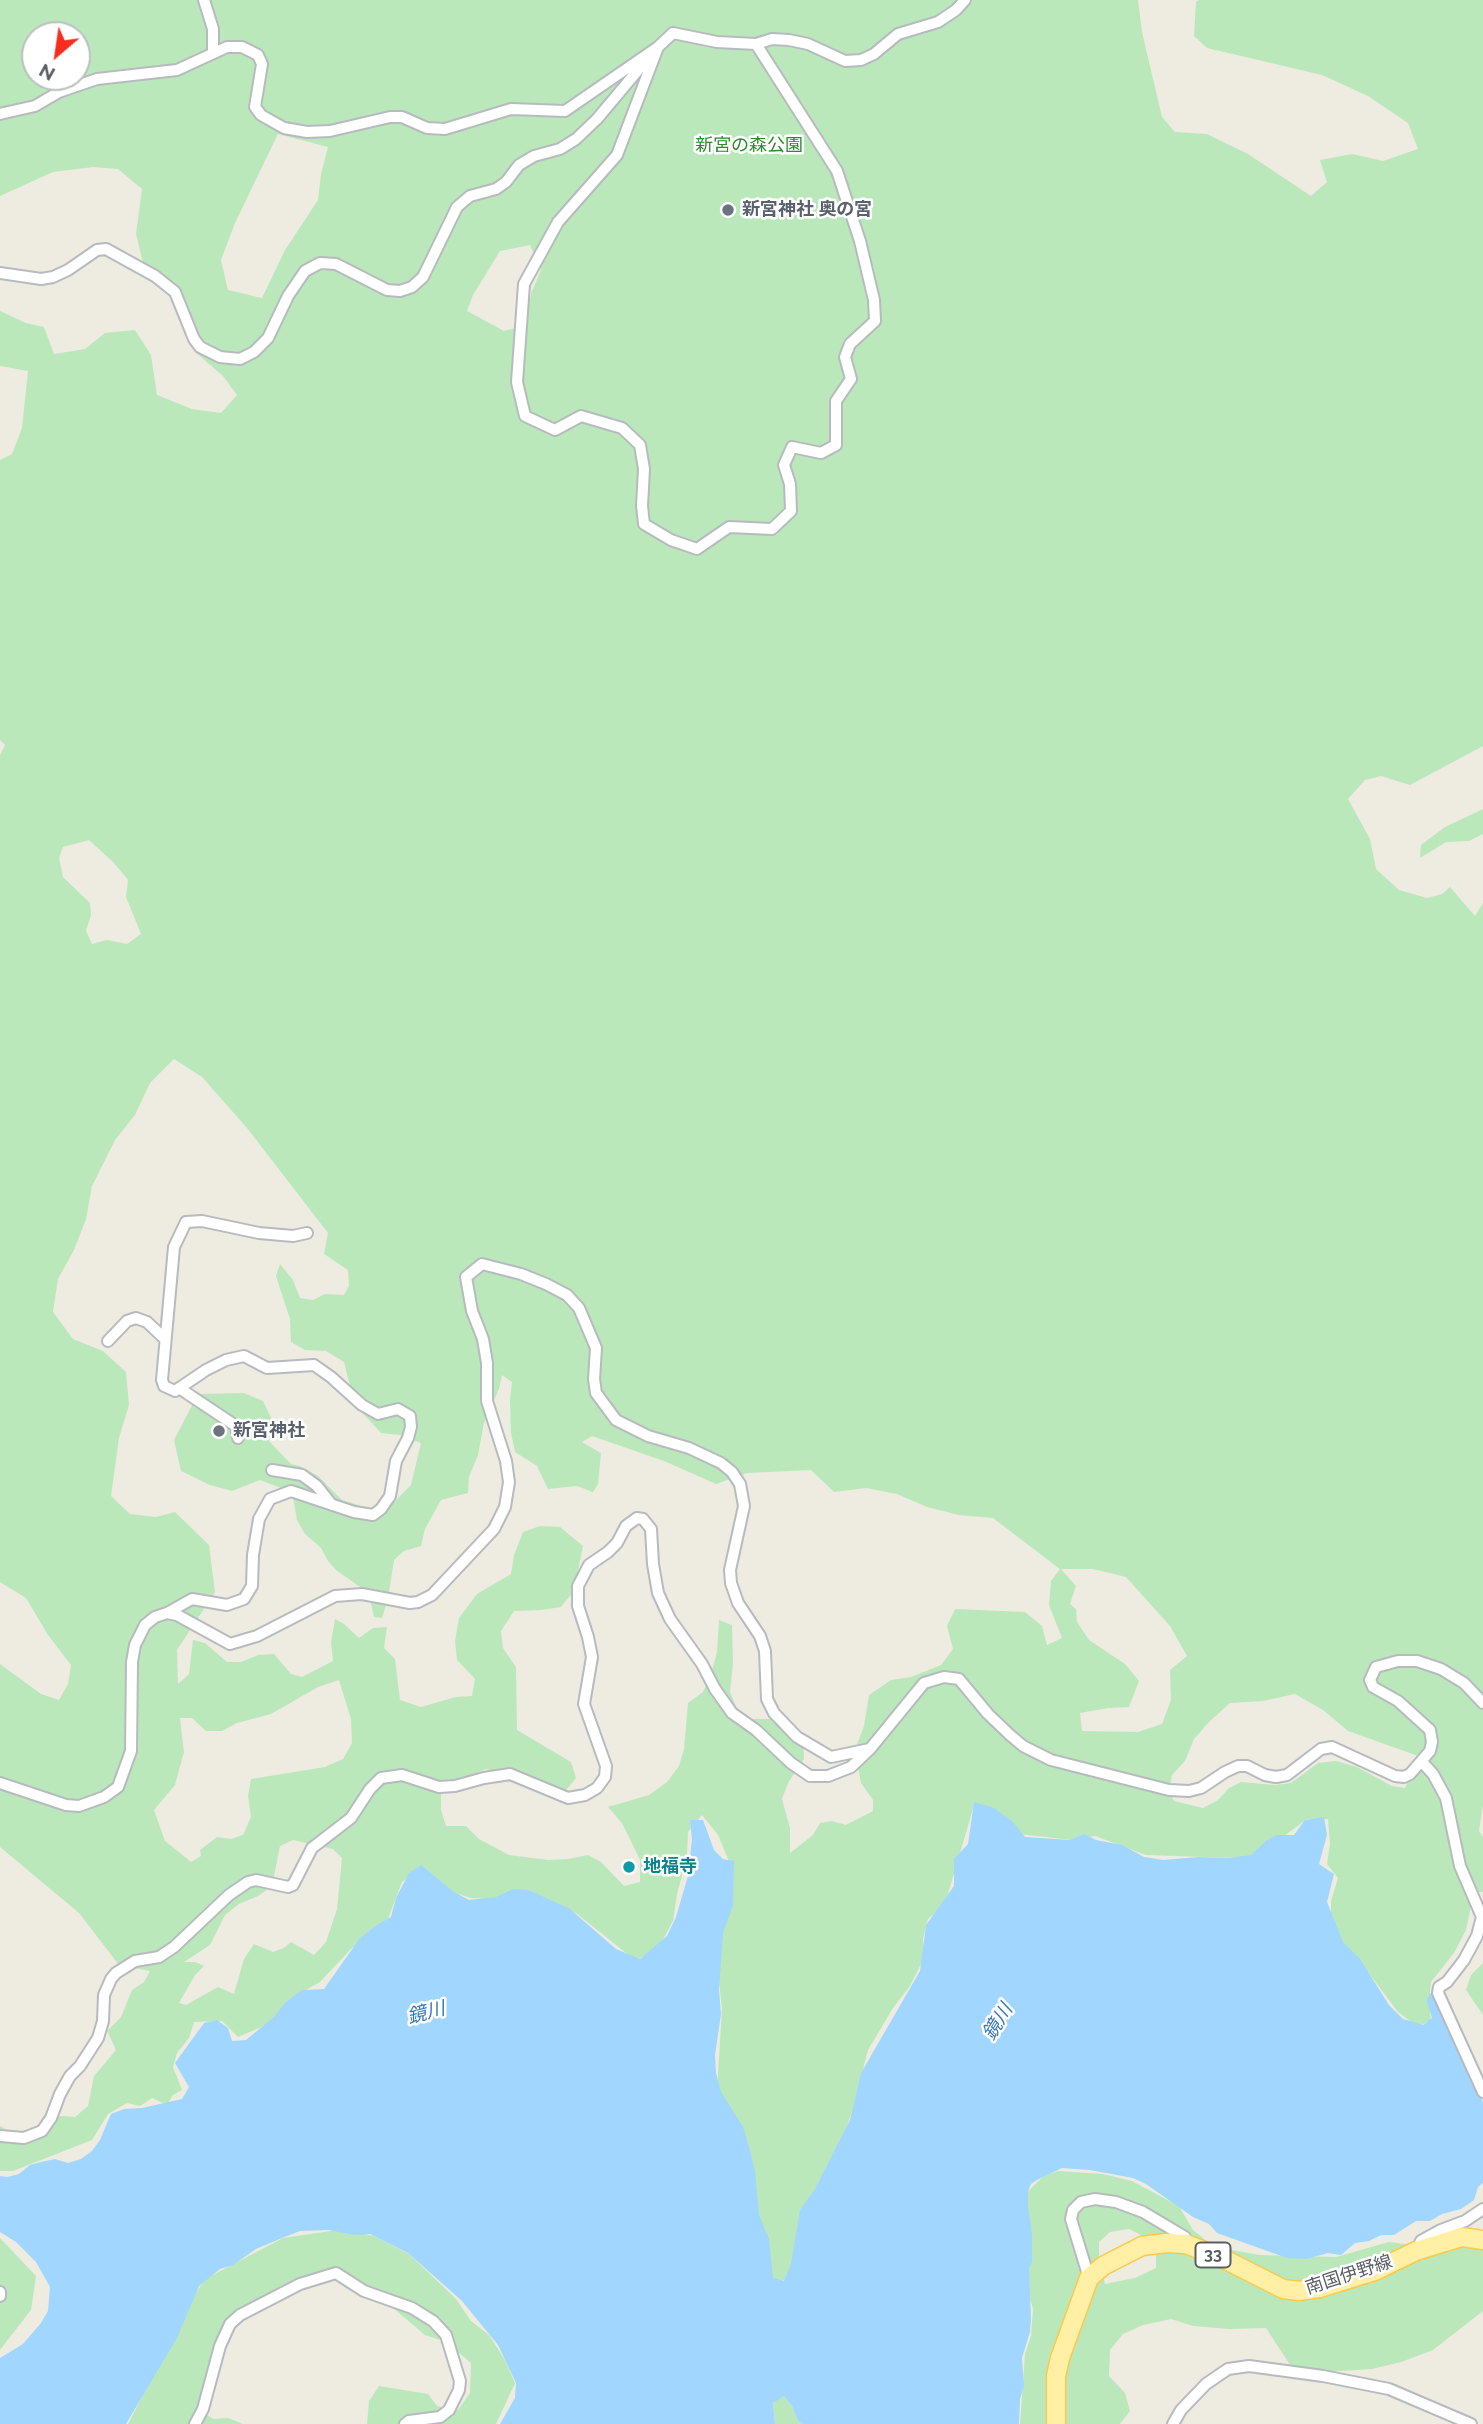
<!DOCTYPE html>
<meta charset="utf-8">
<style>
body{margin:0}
#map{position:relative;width:1483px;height:2424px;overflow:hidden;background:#eeebe1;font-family:Raleway,sans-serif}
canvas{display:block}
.north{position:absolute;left:21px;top:21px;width:70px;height:70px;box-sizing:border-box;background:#fff;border:2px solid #bdbfc1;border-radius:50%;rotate:209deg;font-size:19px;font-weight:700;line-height:28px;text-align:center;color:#5a5e63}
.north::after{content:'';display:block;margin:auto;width:24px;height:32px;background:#f72e1f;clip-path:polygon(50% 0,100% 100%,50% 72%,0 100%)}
</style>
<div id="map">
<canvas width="1483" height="2424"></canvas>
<div class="north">N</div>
</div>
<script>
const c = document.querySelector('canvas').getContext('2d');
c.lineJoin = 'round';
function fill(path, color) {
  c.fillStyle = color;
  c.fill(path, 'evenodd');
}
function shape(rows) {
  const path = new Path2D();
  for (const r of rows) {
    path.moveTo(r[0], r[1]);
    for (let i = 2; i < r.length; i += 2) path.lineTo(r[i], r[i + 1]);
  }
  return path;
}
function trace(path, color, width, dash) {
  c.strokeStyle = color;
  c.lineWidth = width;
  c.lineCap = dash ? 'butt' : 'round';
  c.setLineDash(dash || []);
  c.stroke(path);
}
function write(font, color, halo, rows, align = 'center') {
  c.font = font + ' Raleway,"Noto Sans JP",sans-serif';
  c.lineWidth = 5;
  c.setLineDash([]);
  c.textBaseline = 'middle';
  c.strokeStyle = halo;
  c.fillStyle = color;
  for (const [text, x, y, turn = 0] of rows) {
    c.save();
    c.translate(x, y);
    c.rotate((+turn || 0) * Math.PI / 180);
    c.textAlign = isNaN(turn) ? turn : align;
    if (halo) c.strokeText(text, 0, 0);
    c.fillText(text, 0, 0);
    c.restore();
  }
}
fill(shape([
 [0,0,1138,0,1142,32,1162,117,1175,132,1207,134,1248,154,1311,196,1327,182,1320,160,1352,154,1383,161,1418,149,1408,123,1368,96,1322,75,1207,48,1194,36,1196,2,1199,0,1483,0,1483,746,1410,785,1381,776,1365,780,1348,799,1370,839,1376,869,1399,890,1427,898,1442,894,1450,887,1475,916,1483,903,1483,1805,1479,1831,1483,1837,1483,1892,1474,1892,1466,1930,1454,1953,1431,1982,1429,2002,1431,2020,1418,2027,1398,2012,1368,1972,1346,1949,1331,1923,1331,1901,1338,1878,1327,1864,1330,1844,1328,1819,1307,1819,1250,1861,1233,1858,1146,1855,1095,1836,1071,1840,1019,1834,974,1805,948,1894,939,1909,928,1919,923,1938,923,1960,910,1986,893,2008,868,2050,851,2115,791,2279,774,2282,765,2259,717,2091,722,2008,718,1975,721,1928,731,1866,718,1835,702,1815,688,1832,687,1857,677,1894,673,1921,660,1945,636,1961,576,1913,547,1902,471,1898,452,1892,418,1870,402,1882,388,1919,352,1948,320,1982,302,1992,271,2023,238,2037,222,2021,194,2022,189,2038,177,2053,173,2067,182,2090,173,2095,167,2105,152,2098,140,2106,127,2103,108,2114,92,2140,13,2171,0,2171,0,2126,27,2141,48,2119,61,2116,75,2117,88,2106,94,2076,116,2050,107,2031,121,2017,132,1990,144,1982,150,1971,119,1965,79,1913,0,1847,0,1664,41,1694,59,1700,68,1684,71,1665,48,1635,26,1598,0,1582,0,755,5,745,0,740,0,460,12,454,22,428,28,371,0,366,0,311,26,323,44,327,54,354,85,349,105,333,135,330,151,355,157,395,192,409,221,413,237,395,223,376,195,352,181,323,175,291,144,267,136,234,142,189,118,169,93,167,53,172,0,196],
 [35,35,77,35,77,77,35,77],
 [278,134,328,147,321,174,318,200,285,250,262,298,228,290,221,260,235,223],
 [530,245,541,270,532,291,523,326,504,331,467,311,473,295,500,251],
 [89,840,114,863,128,880,126,897,141,934,127,944,107,940,92,944,86,931,91,915,90,903,63,877,59,858,63,847],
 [174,1059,202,1077,247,1128,328,1233,324,1254,348,1270,349,1286,344,1295,325,1294,313,1300,300,1298,293,1280,280,1264,276,1276,290,1319,291,1342,305,1350,326,1351,344,1362,355,1405,381,1433,400,1435,421,1443,411,1485,392,1504,378,1511,342,1500,318,1476,300,1466,291,1464,269,1441,274,1424,263,1401,244,1393,198,1394,174,1440,181,1471,210,1485,232,1491,260,1480,292,1492,297,1520,305,1534,321,1548,328,1561,336,1570,363,1589,370,1599,374,1617,382,1618,388,1599,394,1560,404,1551,421,1546,425,1529,441,1500,468,1493,469,1477,478,1455,484,1423,499,1389,502,1375,512,1382,510,1400,511,1433,515,1452,537,1466,548,1489,577,1486,593,1492,598,1484,601,1453,582,1442,592,1436,664,1461,716,1484,747,1473,811,1470,834,1492,866,1488,897,1494,927,1507,959,1515,993,1518,1060,1569,1051,1581,1049,1605,1062,1638,1047,1645,1042,1626,1025,1612,955,1609,947,1626,953,1649,941,1665,911,1677,891,1680,869,1695,864,1726,855,1750,861,1783,873,1800,873,1811,846,1825,832,1821,820,1823,813,1835,790,1853,790,1828,782,1799,788,1783,804,1759,803,1738,780,1719,752,1719,737,1709,730,1692,733,1664,732,1625,719,1620,717,1652,711,1674,703,1692,688,1703,684,1749,679,1766,667,1782,649,1795,608,1807,622,1823,640,1860,640,1882,624,1886,601,1862,588,1855,568,1859,548,1860,509,1855,479,1839,466,1826,446,1826,441,1810,441,1788,486,1769,512,1775,562,1795,576,1778,571,1762,517,1730,516,1667,503,1648,501,1631,514,1611,541,1610,561,1607,574,1591,583,1546,560,1527,540,1526,523,1532,514,1555,511,1574,477,1594,459,1618,455,1641,457,1660,475,1679,472,1696,456,1697,421,1707,400,1700,395,1659,384,1648,387,1627,373,1628,359,1638,344,1624,335,1619,331,1642,333,1661,302,1677,291,1674,274,1654,258,1655,241,1662,227,1662,205,1643,193,1640,189,1674,178,1684,177,1650,215,1592,209,1545,175,1512,156,1517,130,1514,111,1496,119,1438,129,1405,126,1372,103,1351,73,1339,53,1312,58,1279,74,1250,86,1219,92,1186,115,1140,135,1115,150,1083],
 [1061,1569,1093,1569,1126,1577,1170,1626,1187,1656,1170,1670,1171,1700,1162,1724,1138,1732,1082,1731,1080,1713,1108,1708,1129,1707,1139,1681,1125,1664,1089,1640,1077,1622,1076,1609,1070,1604,1076,1586],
 [339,1680,351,1719,352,1743,343,1759,325,1767,251,1779,248,1796,251,1817,243,1835,231,1839,217,1837,200,1850,201,1856,191,1862,165,1841,154,1810,175,1785,184,1752,180,1718,192,1718,206,1731,222,1731,237,1723,271,1714,318,1687],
 [1295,1694,1323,1710,1348,1731,1421,1757,1405,1788,1392,1786,1357,1767,1336,1761,1318,1763,1291,1783,1275,1785,1241,1782,1229,1788,1218,1800,1203,1808,1174,1801,1169,1792,1172,1775,1185,1761,1194,1739,1209,1722,1230,1703,1263,1701],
 [293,1840,333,1849,342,1858,337,1909,326,1942,314,1955,291,1942,284,1948,273,1952,254,1944,244,1959,234,1994,218,1987,186,2005,179,2003,195,1975,204,1966,195,1962,184,1962,210,1945,225,1915,239,1904,258,1896,272,1886,280,1846],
 [1483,809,1483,834,1469,841,1446,842,1420,858,1421,845,1445,827],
 [1483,1963,1483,2015,1466,1990,1471,1975],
 [1058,2171,1103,2174,1132,2181,1145,2188,1179,2206,1193,2230,1214,2247,1260,2255,1336,2257,1389,2242,1420,2246,1483,2248,1483,2311,1433,2350,1401,2362,1372,2369,1296,2374,1266,2328,1229,2329,1193,2326,1171,2319,1143,2325,1123,2334,1110,2350,1109,2376,1125,2393,1130,2411,1120,2424,1020,2424,1025,2354,1031,2336,1033,2309,1028,2292,1030,2228,1024,2211,1028,2191,1044,2176],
 [1129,2229,1145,2237,1156,2251,1156,2268,1135,2278,1105,2284,1099,2260,1099,2242,1110,2232],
 [344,2229,374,2236,409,2254,456,2299,471,2321,489,2335,505,2360,515,2383,496,2424,367,2424,369,2401,379,2386,428,2394,437,2406,458,2410,470,2393,471,2363,446,2342,425,2335,361,2281,328,2280,282,2293,232,2326,203,2413,214,2419,228,2418,243,2424,128,2424,195,2294,205,2279,283,2238],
 [0,2238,36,2276,31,2310,0,2350],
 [784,2396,792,2406,798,2421,803,2424,775,2424,773,2402]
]), '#bbe8bb');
fill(shape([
 [974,1802,994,1808,1013,1822,1025,1837,1070,1840,1084,1834,1096,1840,1122,1845,1144,1857,1163,1860,1198,1857,1229,1858,1251,1855,1267,1840,1277,1835,1294,1835,1305,1820,1324,1817,1327,1835,1319,1864,1334,1874,1327,1902,1343,1942,1360,1959,1389,2005,1403,2019,1423,2025,1432,2018,1427,2001,1430,1993,1435,1996,1483,2102,1483,2183,1478,2187,1474,2200,1461,2209,1442,2214,1430,2221,1416,2221,1394,2235,1381,2235,1369,2241,1355,2243,1341,2255,1328,2253,1306,2259,1287,2258,1217,2233,1209,2224,1193,2217,1146,2184,1133,2178,1090,2170,1062,2168,1037,2180,1031,2184,1028,2191,1028,2207,1032,2235,1032,2262,1029,2268,1031,2319,1030,2332,1022,2358,1024,2386,1020,2399,1019,2424,803,2424,798,2421,792,2406,784,2396,773,2403,775,2424,500,2424,515,2398,516,2383,498,2345,462,2301,408,2253,370,2234,356,2235,328,2230,300,2231,282,2238,256,2249,233,2265,220,2269,199,2286,177,2338,126,2424,0,2424,0,2358,23,2344,41,2323,48,2311,50,2287,36,2262,16,2242,0,2232,0,2176,7,2177,19,2174,30,2165,41,2162,55,2159,68,2163,81,2159,92,2151,100,2140,111,2114,124,2109,142,2108,182,2099,189,2087,175,2063,204,2023,217,2020,228,2028,232,2041,246,2040,274,2017,285,2003,302,1990,324,1989,360,1938,377,1925,391,1917,396,1898,409,1873,421,1865,454,1892,469,1900,496,1897,513,1889,529,1890,570,1909,616,1949,640,1959,667,1936,676,1917,688,1876,692,1839,690,1820,703,1820,714,1850,723,1859,734,1861,733,1905,723,1933,719,1989,721,2014,715,2055,716,2073,721,2092,743,2127,750,2150,755,2172,759,2215,769,2239,773,2278,784,2281,791,2264,800,2210,815,2189,850,2120,861,2073,920,1971,926,1925,954,1886,954,1859,968,1844]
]), '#a0d6ff');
const street = shape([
 [204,0,213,29,213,51],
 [658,47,617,155,558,222,524,284,517,382,525,416,555,430,581,416,622,428,640,445,644,469,642,506,644,524,671,540,697,549,729,527,772,529,791,511,790,484,784,465,792,447,821,453,836,445,836,401,851,379,845,357,850,344,875,321,874,300,860,241,837,171,756,44],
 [0,114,35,106,59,92,97,79,177,70,227,47,242,47,258,55,262,64,255,107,261,115,284,128,307,132,330,131,390,117,402,117,427,128,445,129,511,109,565,111,658,47,673,33,717,42,756,44,772,39,789,40,808,44,845,61,861,60,874,54,898,34,938,22,956,10,965,0],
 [0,273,41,279,53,277,68,270,97,250,106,249,155,276,175,292,194,339,200,347,220,357,240,359,254,352,268,338,288,296,305,271,320,263,336,264,387,290,400,291,412,287,423,277,457,207,470,196,496,189,506,182,519,165,534,156,560,149,576,139,597,119,649,57],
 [108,1341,127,1321,136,1318,147,1322,165,1339],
 [179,1388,236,1426,238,1438],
 [272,1470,302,1475,317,1486,332,1505],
 [167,1613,177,1615,230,1644,257,1636,335,1596,362,1594,410,1603,418,1602,432,1595,494,1529,505,1507,509,1482,506,1461,487,1401,487,1363,483,1339,472,1311,466,1277,482,1264,521,1274,546,1284,567,1295,579,1308,596,1348,594,1379,596,1393,616,1420,648,1436,689,1448,721,1463,732,1472,740,1484,744,1506,730,1570,731,1583,738,1603,760,1636,765,1651,767,1699,774,1713,797,1737,831,1757,870,1749],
 [1422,1762,1433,1774,1446,1798,1460,1866,1482,1917,1477,1936,1464,1960,1447,1982,1439,1987,1438,1993,1483,2092],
 [0,1783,66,1805,79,1806,104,1797,118,1787,131,1751,132,1662,135,1645,145,1625,155,1617,167,1613,192,1599,227,1605,244,1599,252,1586,253,1555,259,1519,270,1499,291,1491,354,1512,373,1515,381,1509,390,1496,396,1461,408,1438,411,1427,410,1416,398,1409,378,1414,362,1405,331,1377,314,1365,267,1368,244,1356,226,1360,206,1370,175,1391,164,1386,162,1380,174,1247,186,1222,202,1221,259,1233,293,1236,307,1233],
 [0,2136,24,2138,42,2131,51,2118,60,2094,70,2076,80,2066,98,2038,103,2021,104,1995,111,1979,116,1973,135,1961,159,1957,174,1947,229,1895,248,1882,256,1880,288,1887,293,1885,312,1848,351,1818,370,1789,381,1778,402,1775,439,1787,455,1786,484,1778,510,1774,568,1798,585,1795,597,1788,605,1777,606,1766,584,1704,592,1657,588,1637,578,1606,578,1586,589,1565,608,1552,617,1543,626,1526,637,1518,643,1519,651,1529,653,1564,658,1593,670,1619,702,1664,715,1689,732,1713,756,1730,791,1763,810,1776,828,1776,851,1767,870,1749,924,1683,944,1677,959,1679,988,1714,1010,1735,1023,1746,1051,1760,1169,1790,1189,1791,1201,1788,1225,1772,1238,1766,1247,1766,1265,1775,1276,1777,1287,1775,1321,1749,1332,1747,1395,1776,1404,1777,1410,1774,1430,1751,1432,1742,1430,1730,1398,1701,1373,1687,1370,1680,1376,1667,1398,1661,1417,1661,1441,1669,1464,1683,1483,1703],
 [1418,2248,1421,2241,1441,2230,1465,2221,1483,2209],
 [1089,2278,1071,2219,1073,2210,1081,2202,1095,2199,1116,2202,1143,2212,1185,2237,1186,2244],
 [0,2292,0,2296],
 [195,2424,203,2409,220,2346,230,2324,240,2315,300,2284,336,2273,364,2291,412,2308,433,2321,446,2335,460,2381,459,2390,449,2410,440,2417,409,2421,405,2424],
 [1173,2424,1181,2410,1206,2384,1228,2369,1249,2366,1323,2376,1389,2389,1471,2424]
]);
const primary = shape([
 [1056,2424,1056,2376,1060,2358,1089,2278,1103,2266,1142,2246,1166,2243,1186,2244,1222,2258,1283,2289,1299,2291,1320,2288,1375,2271,1416,2251,1462,2237,1483,2240]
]);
trace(street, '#b7babf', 14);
trace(primary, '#fcc94c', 21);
trace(street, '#fff', 10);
trace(primary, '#fff0a5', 18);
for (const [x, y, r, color] of [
 [728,210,7,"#6b7280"],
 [219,1431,7,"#6b7280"],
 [629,1867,7,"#0f9aa8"]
]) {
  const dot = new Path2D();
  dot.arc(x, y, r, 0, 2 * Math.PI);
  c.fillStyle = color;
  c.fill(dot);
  trace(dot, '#fff', 2.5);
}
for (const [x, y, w] of [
 [1213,2255,35]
]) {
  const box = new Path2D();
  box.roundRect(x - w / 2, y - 12.5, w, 25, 5);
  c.fillStyle = '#fff';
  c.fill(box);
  trace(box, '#5a5e63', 2);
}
write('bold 16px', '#5a5e63', null, [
 ["33",1213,2255]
]);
write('18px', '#2e8731', '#fff', [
 ["新宮の森公園",749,146]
]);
write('bold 18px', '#5b616d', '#fff', [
 ["新宮神社 奥の宮",742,210],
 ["新宮神社",233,1431]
], 'left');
write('bold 18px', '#0d838f', '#fff', [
 ["地福寺",643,1867]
], 'left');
write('18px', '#5a5e63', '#fff', [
 ["南国伊野線",1349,2275,-18]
]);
write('italic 19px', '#3577b9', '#fff', [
 ["鏡川",426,2013,-14],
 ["鏡川",998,2022,-58]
]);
</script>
